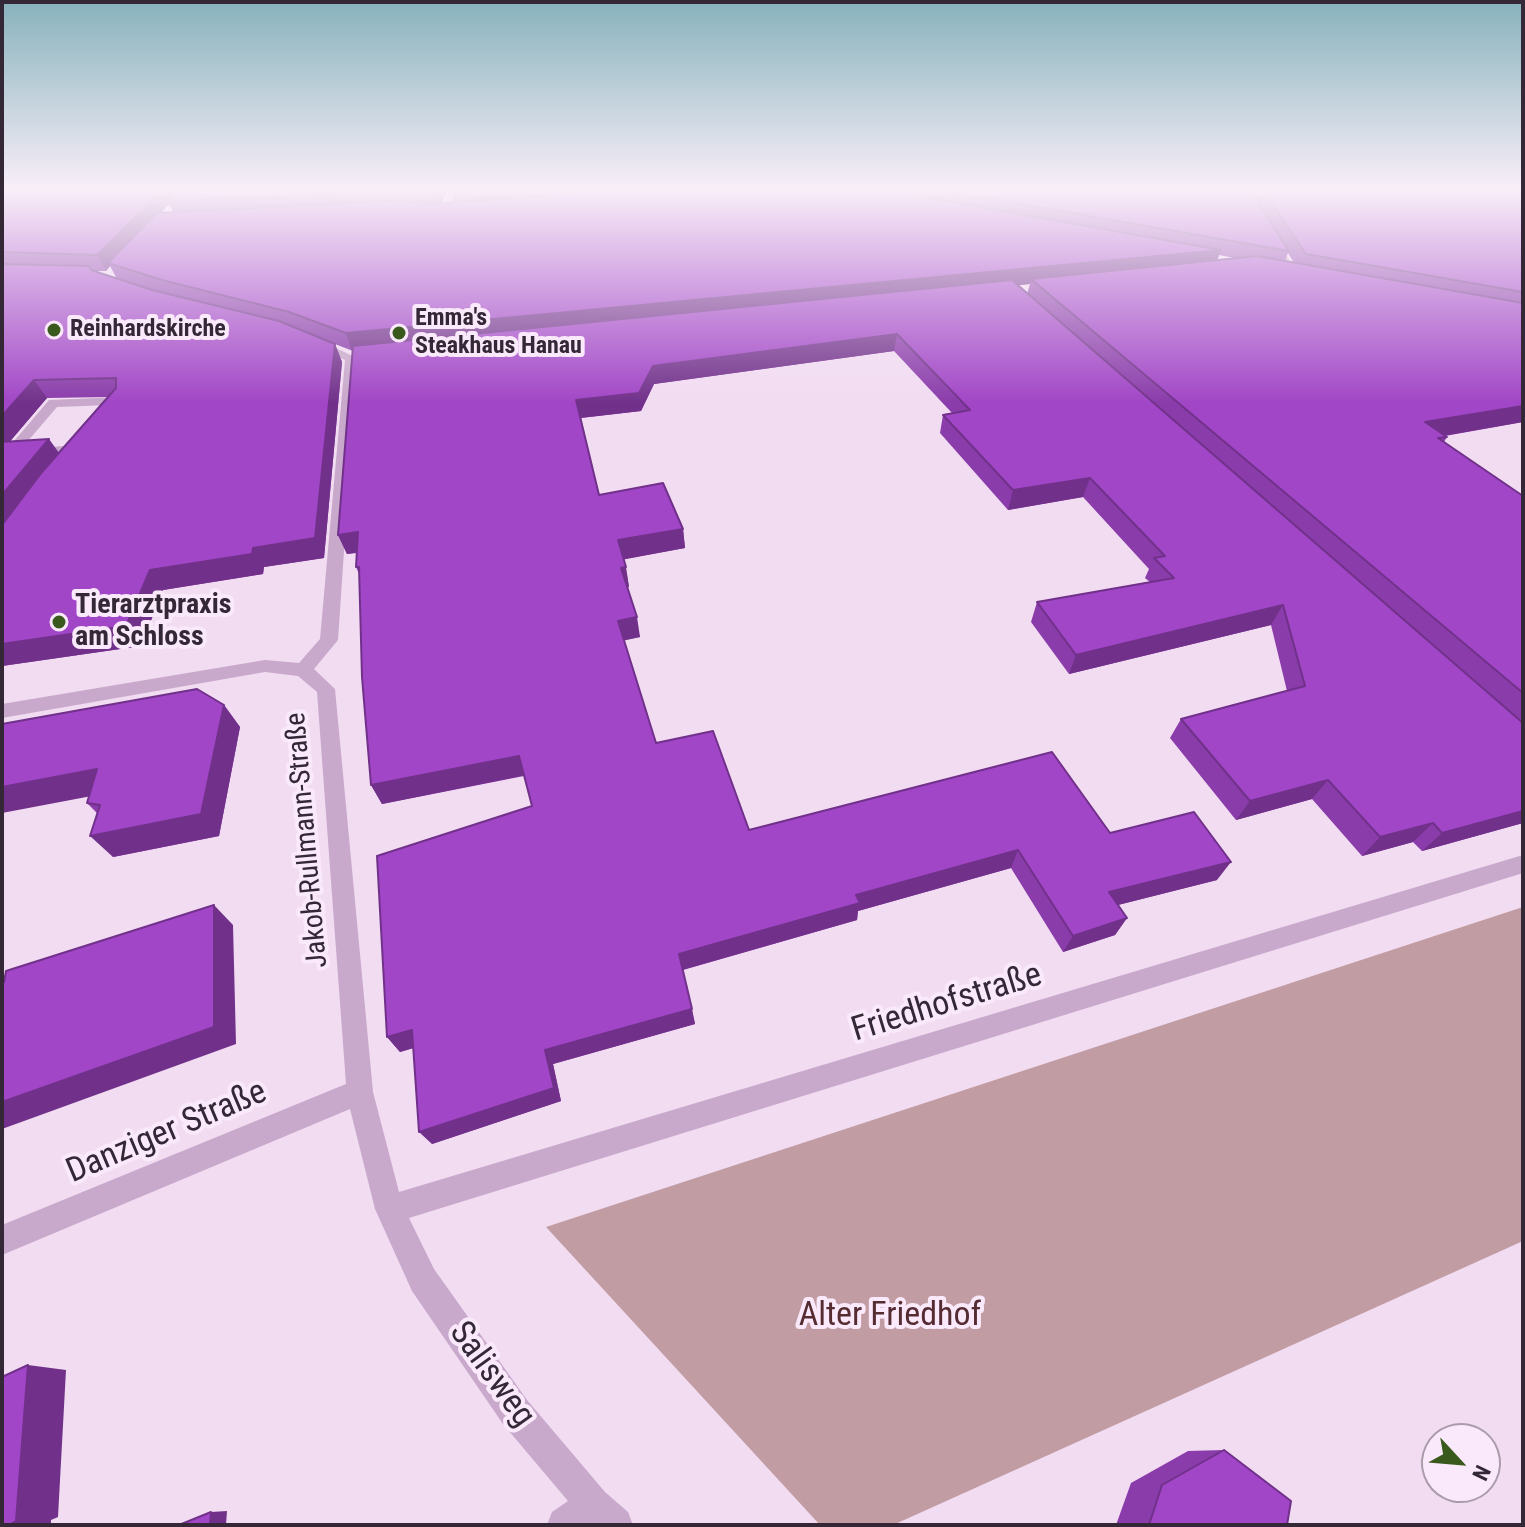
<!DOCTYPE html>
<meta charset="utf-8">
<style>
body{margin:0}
#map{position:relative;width:1525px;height:1527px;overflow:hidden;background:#f2dcf2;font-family:"Roboto Condensed",sans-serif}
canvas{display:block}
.frame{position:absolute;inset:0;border:4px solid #342837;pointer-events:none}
.north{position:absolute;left:1421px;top:1423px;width:80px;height:80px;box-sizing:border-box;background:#fae9fa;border:2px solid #ab9cac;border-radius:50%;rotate:116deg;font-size:22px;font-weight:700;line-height:32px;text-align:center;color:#342837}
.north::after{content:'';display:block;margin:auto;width:28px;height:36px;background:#39591d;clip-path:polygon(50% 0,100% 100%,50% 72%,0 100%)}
</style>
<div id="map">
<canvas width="1525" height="1527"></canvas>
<div class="frame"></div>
<div class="north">N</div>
</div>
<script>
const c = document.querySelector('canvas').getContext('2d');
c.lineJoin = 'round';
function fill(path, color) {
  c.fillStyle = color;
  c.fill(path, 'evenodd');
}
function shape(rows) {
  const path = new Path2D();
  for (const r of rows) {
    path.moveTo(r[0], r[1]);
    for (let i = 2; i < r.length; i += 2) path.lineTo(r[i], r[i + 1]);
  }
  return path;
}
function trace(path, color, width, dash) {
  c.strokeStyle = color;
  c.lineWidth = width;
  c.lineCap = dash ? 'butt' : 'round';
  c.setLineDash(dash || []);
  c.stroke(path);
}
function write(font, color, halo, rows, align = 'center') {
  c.font = font + ' "Roboto Condensed",sans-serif';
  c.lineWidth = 8;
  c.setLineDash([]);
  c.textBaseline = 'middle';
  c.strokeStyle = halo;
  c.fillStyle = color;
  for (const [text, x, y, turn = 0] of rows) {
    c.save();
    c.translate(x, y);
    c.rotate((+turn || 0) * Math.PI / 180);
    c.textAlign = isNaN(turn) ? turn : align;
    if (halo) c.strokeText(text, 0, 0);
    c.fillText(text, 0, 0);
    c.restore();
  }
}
fill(shape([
 [1523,907,1523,1241,893,1525,820,1525,546,1227]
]), '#c19ca3');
fill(shape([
 [449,189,457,189,450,212,446,215,442,212,449,189],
 [1237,189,1245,189,1300,277,1292,277,1237,189],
 [311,340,319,340,357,358,338,640,314,669,335,689,373,1092,399,1192,1523,855,1523,873,409,1218,434,1269,527,1400,605,1492,628,1512,633,1525,547,1525,552,1512,568,1501,503,1424,412,1291,375,1209,350,1109,2,1255,2,1225,346,1084,317,692,298,676,265,672,2,718,2,704,265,660,299,663,320,639,345,360,311,344,311,340],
 [121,397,127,401,116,410,110,405,57,407,21,449,79,445,84,446,84,452,10,458,3,454,49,400,121,397]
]), '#c8a8cb');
fill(shape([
 [2,189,448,189,442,203,454,202,452,189,1523,189,1523,422,1445,436,1447,437,1444,442,1523,496,1523,823,1422,851,1413,842,1362,856,1312,799,1236,820,1170,738,1181,719,1287,691,1271,625,1069,674,1031,622,1037,602,1150,582,1145,578,1149,569,1083,497,1008,510,940,433,943,415,952,413,894,351,654,384,641,411,581,418,599,495,683,529,685,548,624,559,629,587,627,587,640,637,624,640,656,743,749,830,1110,833,1217,880,1118,905,1127,918,1115,935,1063,952,1011,868,858,911,857,920,683,970,695,1024,553,1064,561,1101,432,1144,413,1048,400,1052,387,1037,532,806,524,776,382,804,371,785,359,574,356,567,357,553,347,554,338,535,353,351,335,344,342,362,324,558,264,567,263,574,163,590,141,646,2,666],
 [169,204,173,212,162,212],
 [1288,253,1294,263,1285,261],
 [1219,255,1234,258,1217,260],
 [110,266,117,279,91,271,106,271],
 [1030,284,1027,294,1017,285],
 [108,397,59,453,10,441,47,398],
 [224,705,240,727,219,836,113,857,97,813,87,803],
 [1224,1450,1287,1525,1116,1525,1131,1483,1188,1451]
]), '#8a3caa');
fill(shape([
 [163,189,184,189,168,202,169,204,112,264,108,263,110,266,106,271,97,255],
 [437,189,448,189,440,207,436,192],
 [1221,250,1215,266,1031,279,1030,284,352,351,346,333],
 [897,334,894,351,654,384,641,411,580,418,576,400,653,366],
 [335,344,342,362,324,558,264,567,263,574,163,590,141,646,2,666,2,644,150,570,253,548],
 [34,380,47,398,2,451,2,416],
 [1523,406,1523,422,1413,441,1425,422],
 [49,439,62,457,2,534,2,495],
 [1090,478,1083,497,1008,510,1013,490],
 [683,529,685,548,621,560,618,540],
 [358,532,367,551,347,554,338,535],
 [626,567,629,587,624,588,621,568],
 [1283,605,1271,625,1069,674,1076,655],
 [637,617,640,637,622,641,618,621],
 [224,705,240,727,219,836,113,857,90,836],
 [519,756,526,775,382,804,371,785],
 [97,769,118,791,2,813,2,787],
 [1328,780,1312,799,1236,820,1250,801],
 [1523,811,1523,823,1422,851,1442,833],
 [1433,823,1413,842,1362,856,1380,837],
 [1018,850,1011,868,858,911,857,920,682,970,679,954,856,895],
 [1231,862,1217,880,1098,910,1109,892],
 [214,905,233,925,236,1044,2,1129,2,1102],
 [1127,918,1115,935,1063,952,1073,936],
 [692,1009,695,1024,553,1064,561,1101,432,1144,419,1132,545,1050],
 [412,1030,424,1045,400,1052,387,1037],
 [28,1365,66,1370,58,1517,51,1520,51,1525,9,1525],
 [227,1511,226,1525,210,1525,211,1512]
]), '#71318b');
const building = shape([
 [2,189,163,189,97,255,2,252,2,189],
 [179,189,388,189,168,202,179,189],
 [391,189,437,189,436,192,391,189],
 [452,189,498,189,451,192,452,189],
 [576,189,879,189,1221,250,346,333,289,312,162,280,108,263,157,213,390,201,430,204,575,194,576,189],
 [935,189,1249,189,1289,251,935,189],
 [1262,189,1523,189,1523,292,1306,254,1262,189],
 [1257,256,1523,303,1523,406,1425,422,1447,437,1438,438,1523,496,1523,693,1031,279,1257,256],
 [2,264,89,266,91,270,152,290,279,321,335,344,315,538,253,548,252,554,150,570,126,626,2,644,2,525,42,472,116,388,116,378,34,380,2,416,2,264],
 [1012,280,1523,723,1523,811,1442,833,1433,823,1380,837,1328,780,1250,801,1181,719,1305,686,1283,605,1076,655,1037,602,1174,578,1154,558,1165,556,1090,478,1013,490,943,415,970,410,897,334,653,366,639,393,576,400,599,495,663,483,683,529,618,540,626,567,621,568,637,617,618,621,656,743,713,731,749,830,1052,752,1110,833,1194,812,1231,862,1109,892,1127,918,1073,936,1018,850,856,895,860,903,679,954,692,1009,545,1050,554,1088,419,1132,412,1030,387,1037,377,856,532,806,519,756,371,785,362,677,359,567,356,567,358,532,338,535,353,346,1012,280],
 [49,439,2,495,2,442,49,439],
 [197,689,224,705,201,814,90,836,100,805,87,803,97,769,2,787,2,724,197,689],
 [214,905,214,1027,2,1102,2,983,4,982,6,971,214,905],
 [28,1365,16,1521,9,1525,2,1525,2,1377,28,1365],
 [1224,1450,1291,1501,1287,1525,1149,1525,1162,1485,1224,1450],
 [211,1512,210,1525,179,1525,211,1512]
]);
fill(building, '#a146c6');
trace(building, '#71318b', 2);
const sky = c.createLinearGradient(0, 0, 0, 403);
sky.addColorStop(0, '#87b2bc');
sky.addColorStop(0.47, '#f9eff9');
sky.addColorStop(1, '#f9eff900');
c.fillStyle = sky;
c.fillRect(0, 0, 1525, 403);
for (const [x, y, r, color] of [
 [54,330,8,"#39591d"],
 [399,333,8,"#39591d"],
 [59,622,8,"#39591d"]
]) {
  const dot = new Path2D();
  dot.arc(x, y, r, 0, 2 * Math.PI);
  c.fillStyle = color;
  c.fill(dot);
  trace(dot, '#fae9fa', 3);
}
write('bold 24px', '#342837', '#fae9fa', [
 ["Emma's",415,319],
 ["Steakhaus Hanau",415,347],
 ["Reinhardskirche",70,330]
], 'left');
write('bold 28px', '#342837', '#fae9fa', [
 ["Tierarztpraxis",75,606],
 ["am Schloss",75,638]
], 'left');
write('28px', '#342837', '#fae9fa', [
 ["Jakob-Rullmann-Straße",308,840,-95]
]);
write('34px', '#342837', '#fae9fa', [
 ["Friedhofstraße",947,1004,-17],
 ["Danziger Straße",167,1133,-23],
 ["Salisweg",491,1375,54]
]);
write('34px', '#562c33', '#fae9fa', [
 ["Alter Friedhof",890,1316]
]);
</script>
